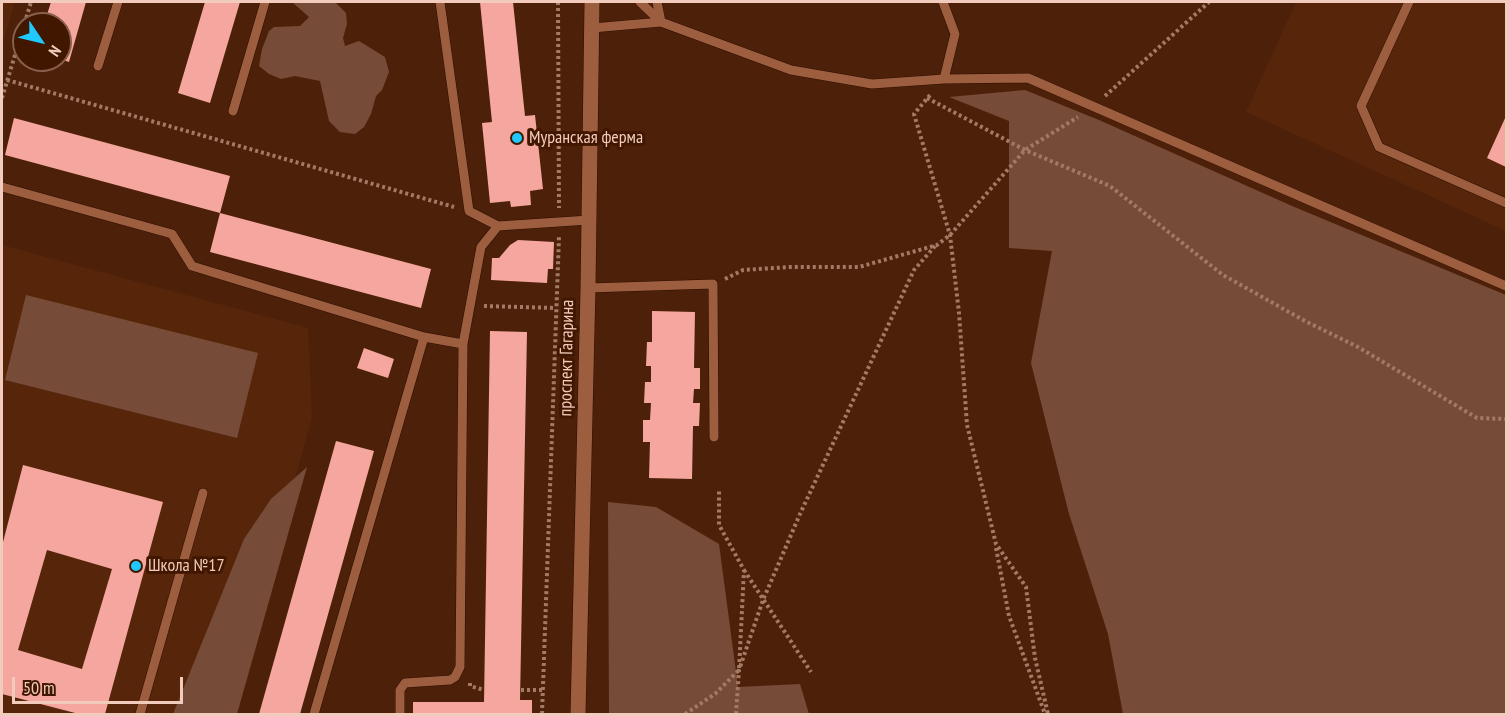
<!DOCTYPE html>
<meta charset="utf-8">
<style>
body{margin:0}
#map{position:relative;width:1508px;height:716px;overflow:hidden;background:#4d2109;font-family:"PT Sans Narrow",sans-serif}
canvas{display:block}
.frame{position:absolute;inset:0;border:3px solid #f1ccbc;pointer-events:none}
.north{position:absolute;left:12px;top:12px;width:60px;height:60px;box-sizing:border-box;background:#421700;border:2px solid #885f4b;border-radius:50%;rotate:125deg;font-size:16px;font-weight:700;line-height:24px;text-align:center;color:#f1ccbc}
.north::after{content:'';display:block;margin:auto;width:21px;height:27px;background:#1fc9fd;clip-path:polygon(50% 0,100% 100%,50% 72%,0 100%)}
.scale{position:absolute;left:12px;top:677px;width:171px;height:27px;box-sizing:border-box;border:3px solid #f1ccbc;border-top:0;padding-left:8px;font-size:18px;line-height:21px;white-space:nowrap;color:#f1ccbc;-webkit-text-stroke:4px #421700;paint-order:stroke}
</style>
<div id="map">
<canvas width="1508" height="716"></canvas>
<div class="frame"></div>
<div class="north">N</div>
<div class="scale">50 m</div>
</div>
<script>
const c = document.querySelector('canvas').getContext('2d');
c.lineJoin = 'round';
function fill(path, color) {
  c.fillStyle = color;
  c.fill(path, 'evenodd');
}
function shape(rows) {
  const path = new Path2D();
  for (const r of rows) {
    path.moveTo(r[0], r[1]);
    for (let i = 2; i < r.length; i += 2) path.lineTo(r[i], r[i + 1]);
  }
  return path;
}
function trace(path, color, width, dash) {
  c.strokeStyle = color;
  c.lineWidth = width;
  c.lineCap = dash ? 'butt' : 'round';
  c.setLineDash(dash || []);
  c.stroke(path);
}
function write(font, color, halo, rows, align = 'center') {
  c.font = font + ' "PT Sans Narrow",sans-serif';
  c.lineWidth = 6;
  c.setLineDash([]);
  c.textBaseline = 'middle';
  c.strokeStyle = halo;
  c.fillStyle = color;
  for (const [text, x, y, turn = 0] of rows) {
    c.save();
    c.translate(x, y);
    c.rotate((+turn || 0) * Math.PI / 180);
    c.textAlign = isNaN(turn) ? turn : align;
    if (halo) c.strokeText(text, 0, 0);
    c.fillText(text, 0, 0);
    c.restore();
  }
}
fill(shape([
 [2,2,15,2,2,46],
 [1296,2,1506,2,1506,231,1246,112],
 [2,245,308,328,312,418,229,714,2,714]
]), '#572509');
fill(shape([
 [292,2,336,3,346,13,347,24,343,38,345,46,359,41,385,57,389,72,382,90,376,96,371,114,364,127,355,134,340,132,329,121,320,81,295,76,281,79,269,74,259,66,262,49,269,31,274,27,300,26,309,17],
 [1025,90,1099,120,1292,206,1506,295,1506,714,1123,714,1108,634,1069,514,1031,363,1052,251,1009,248,1009,121,949,97],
 [26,295,258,353,237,438,5,380],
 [307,467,237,714,173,714,244,539,271,499],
 [608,502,656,507,719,544,738,687,800,684,809,714,609,714]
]), '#764c38');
fill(shape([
 [51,2,86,2,69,62,60,59,60,24,44,24],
 [205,2,240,2,210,103,178,93],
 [480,2,513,2,525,116,535,115,543,189,530,191,531,205,511,207,510,201,490,203,482,123,492,122],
 [1506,116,1506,167,1487,158],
 [14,118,230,176,220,213,5,155],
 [220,213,431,269,421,308,210,252],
 [518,240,554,242,553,269,548,269,547,283,491,280,492,258,499,258,510,245],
 [652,311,695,312,694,368,700,368,700,389,694,389,693,403,700,403,699,426,693,426,692,479,649,478,650,442,643,442,643,420,650,420,651,403,644,403,645,382,651,382,651,366,646,366,647,342,652,342],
 [490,331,527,332,520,700,532,700,532,714,413,714,413,702,484,702],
 [364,348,394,359,388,378,357,368],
 [336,441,374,451,300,714,259,714],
 [23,465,163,502,105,714,79,714,2,694,2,546],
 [47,550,112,569,82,669,18,650]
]), '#f5a79f');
const service = shape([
 [440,2,469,211,498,226,589,220],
 [640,2,661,22],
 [657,2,661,22],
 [943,2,955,34,944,79],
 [1409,2,1361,106,1379,147,1506,203],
 [592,28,661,22,791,70,872,84,944,79,1028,78,1506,286],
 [98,66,118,2],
 [233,111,265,2],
 [2,187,172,234,192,266,424,337,463,344],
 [588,288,713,284,714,437],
 [140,714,203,493],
 [314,714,424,337],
 [400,714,400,690,405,683,450,680,455,677,460,667,463,344,481,247,498,226]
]);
const tertiary = shape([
 [578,714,588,288,592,2]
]);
trace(service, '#2c0d01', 10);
trace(tertiary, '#2c0d01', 16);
trace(shape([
 [558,2,559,208],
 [7,80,454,207],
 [930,95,914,114,950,235,959,313,967,425,996,544,1026,587,1035,658,1048,714],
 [1105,96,1209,2],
 [2,98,31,2],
 [927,98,1025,150,1110,186,1223,275,1305,321,1358,347,1477,418,1506,419],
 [725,279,743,270,790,267,859,267,937,245,950,235,1025,150,1078,117],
 [484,306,556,308],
 [996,548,1009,616,1045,714],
 [744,570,811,672],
 [470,683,470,686,484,690],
 [521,690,542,690],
 [542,714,559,236],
 [685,714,715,694,739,670,744,570,719,525,719,489],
 [736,714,739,670,763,600,800,514,914,270,936,245]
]), '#a27a66', 4, [3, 3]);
trace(service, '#9d5e3f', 9);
trace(tertiary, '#9d5e3f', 15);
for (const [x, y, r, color] of [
 [517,138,6,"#1fc9fd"],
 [136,566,6,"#1fc9fd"]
]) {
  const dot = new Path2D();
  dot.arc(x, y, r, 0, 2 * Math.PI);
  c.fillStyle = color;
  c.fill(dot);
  trace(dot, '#421700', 2);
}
write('18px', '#f1ccbc', '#421700', [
 ["Муранская ферма",529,138],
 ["Школа №17",148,566]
], 'left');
write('18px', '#f1ccbc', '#421700', [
 ["проспект Гагарина",567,358,-89]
]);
</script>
